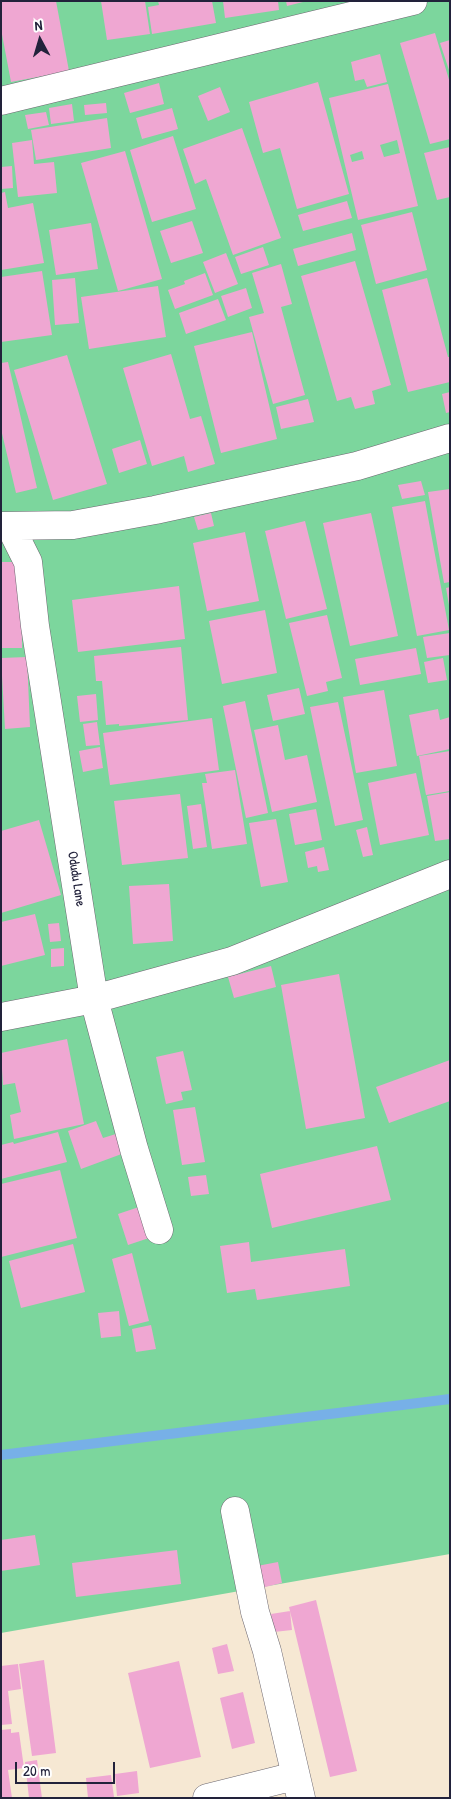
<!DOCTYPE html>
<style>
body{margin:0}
#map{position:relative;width:451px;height:1799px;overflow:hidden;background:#f6e8d3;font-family:"Patrick Hand",sans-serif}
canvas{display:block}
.frame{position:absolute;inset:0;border:2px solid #22223b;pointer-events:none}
.north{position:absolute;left:15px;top:15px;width:50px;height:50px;-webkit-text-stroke:4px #fff;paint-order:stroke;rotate:354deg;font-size:14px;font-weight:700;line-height:20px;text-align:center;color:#22223b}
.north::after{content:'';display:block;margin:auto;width:18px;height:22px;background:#22223b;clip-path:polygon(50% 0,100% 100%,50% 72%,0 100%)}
.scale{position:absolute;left:15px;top:1762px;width:100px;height:22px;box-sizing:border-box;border:2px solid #22223b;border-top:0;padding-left:6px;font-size:15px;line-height:18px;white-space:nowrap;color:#22223b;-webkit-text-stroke:4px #fff;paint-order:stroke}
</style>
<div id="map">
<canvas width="451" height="1799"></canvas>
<div class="frame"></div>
<div class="north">N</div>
<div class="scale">20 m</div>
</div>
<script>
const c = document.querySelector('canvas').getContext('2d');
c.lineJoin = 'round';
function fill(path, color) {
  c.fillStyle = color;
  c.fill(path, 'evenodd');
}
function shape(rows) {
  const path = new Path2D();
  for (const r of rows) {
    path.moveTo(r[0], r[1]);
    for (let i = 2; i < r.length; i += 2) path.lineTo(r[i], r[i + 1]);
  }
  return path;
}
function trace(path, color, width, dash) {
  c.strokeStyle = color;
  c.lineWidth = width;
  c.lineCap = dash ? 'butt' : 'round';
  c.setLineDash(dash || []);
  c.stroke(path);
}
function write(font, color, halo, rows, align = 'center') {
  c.font = font + ' "Patrick Hand",sans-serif';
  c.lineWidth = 4;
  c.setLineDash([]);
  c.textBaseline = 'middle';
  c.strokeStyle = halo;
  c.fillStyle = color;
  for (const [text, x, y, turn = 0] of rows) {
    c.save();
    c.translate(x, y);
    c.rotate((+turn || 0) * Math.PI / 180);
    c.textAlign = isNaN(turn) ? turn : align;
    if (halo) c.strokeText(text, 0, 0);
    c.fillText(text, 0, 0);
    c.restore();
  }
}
fill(shape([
 [1,1,450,1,450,1554,1,1633]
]), '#7cd69d');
trace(shape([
 [1,1455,450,1399]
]), '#77b0e7', 10);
fill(shape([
 [1,1,56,1,69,71,11,82,1,29],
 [101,1,145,1,150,34,107,40],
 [158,1,212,1,216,23,152,34,148,7,159,5],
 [223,1,278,1,279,10,225,18],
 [286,1,303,1,303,2,287,6],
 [435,33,450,83,450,139,430,144,400,43],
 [450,40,450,70,449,70,440,43],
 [380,54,387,82,367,87,364,79,355,81,351,62],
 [318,82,349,194,297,209,280,148,263,153,249,102],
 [159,83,164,104,130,113,124,93],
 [388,84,418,206,358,220,329,98],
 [397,140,400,153,384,157,380,145],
 [362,151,364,159,352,162,350,155],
 [220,87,230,112,208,121,198,96],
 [106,103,107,113,85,115,84,105],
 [72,104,74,121,51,124,49,108],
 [172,108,178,129,142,139,136,118],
 [46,112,49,125,28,129,25,115],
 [107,118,111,148,36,160,31,130],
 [242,128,281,238,233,255,206,179,195,184,183,149],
 [173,136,196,209,152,222,130,150],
 [32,140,34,164,54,162,57,193,18,197,12,143],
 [450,147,450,197,437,200,424,153],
 [125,151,162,279,118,291,81,163],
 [12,166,13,188,1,189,1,167],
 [5,192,8,208,33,203,44,263,1,270,1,193],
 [347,201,352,218,303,231,298,215],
 [412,212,427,270,376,284,361,225],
 [192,221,203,253,171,263,160,231],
 [91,223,98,269,56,275,49,230],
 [352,233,356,250,298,266,293,249],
 [263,247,269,265,241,274,235,257],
 [226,253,238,284,215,293,203,262],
 [355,261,391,385,372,391,375,404,355,409,351,397,337,401,301,276],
 [281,264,292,304,281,307,305,395,273,404,249,317,264,313,252,273],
 [42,271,52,335,1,342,1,277],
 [205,273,213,295,175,309,168,290,185,284,184,281],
 [75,278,79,323,55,325,52,280],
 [427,278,448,357,450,357,450,382,408,392,382,290],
 [158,286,166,337,89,349,81,297],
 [246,288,252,308,228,317,221,296],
 [218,299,226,320,186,334,179,313],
 [252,332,277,439,221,453,194,346],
 [171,354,190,419,201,416,215,464,188,472,184,456,152,466,123,368],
 [67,355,107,484,53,500,14,370],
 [8,362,37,488,16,493,1,429,1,363],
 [450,392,450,412,446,413,442,394],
 [308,399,314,422,281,429,276,407],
 [140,440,147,464,119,473,112,449],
 [421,481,425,495,402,499,398,485],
 [450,489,450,582,444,583,428,492],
 [425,501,449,630,417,636,392,507],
 [211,513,214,526,198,530,194,517],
 [371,513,398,636,350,646,323,523],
 [305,521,327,609,286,619,265,531],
 [245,532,259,601,207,611,193,543],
 [1,562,21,562,22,648,1,648],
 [179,586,185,639,78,652,72,600],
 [450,587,450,605,449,605,446,588],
 [265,610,277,673,222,684,209,621],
 [327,615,342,678,326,682,328,691,307,696,289,623],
 [450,633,450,655,427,658,423,637],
 [181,647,188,720,119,726,119,724,106,725,102,681,96,681,94,656],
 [416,648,421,674,360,685,355,659],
 [27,657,30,727,5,729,1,658],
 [443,658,447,680,428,683,424,662],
 [299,688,305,714,273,721,267,695],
 [384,690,397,766,356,773,343,697],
 [96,694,98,720,80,722,77,696],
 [245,701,268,813,246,818,223,706],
 [338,702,363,820,335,826,310,707],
 [438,709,440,720,450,717,450,749,417,756,409,715],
 [212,718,219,770,110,785,103,733],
 [97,722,100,745,86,746,83,724],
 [278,725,285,760,307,755,317,802,272,812,254,730],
 [100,747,103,768,83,772,79,751],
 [450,751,450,791,426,795,419,756],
 [235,770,247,844,212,849,202,783,207,783,205,774],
 [416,773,429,835,380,845,368,783],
 [450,792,450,839,435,841,427,796],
 [180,794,188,858,122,865,114,801],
 [201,804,207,847,193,849,187,806],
 [316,809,322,840,295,845,289,814],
 [276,819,288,882,261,887,249,823],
 [39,820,61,895,1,913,1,831],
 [367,827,373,855,363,857,356,830],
 [324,847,329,870,318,872,317,866,308,868,305,852],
 [169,884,173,941,133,944,129,886],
 [35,914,45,955,1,966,1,922],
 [59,923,61,941,50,942,48,924],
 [64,948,64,966,51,967,51,949],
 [271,966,276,987,234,998,228,977],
 [339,974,365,1118,306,1129,281,985],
 [67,1039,84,1124,14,1139,10,1115,21,1112,15,1083,3,1085,1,1053],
 [183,1051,192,1090,181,1092,183,1100,166,1104,156,1057],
 [450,1060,450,1101,389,1123,376,1087],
 [195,1107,205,1162,182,1165,173,1110],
 [96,1121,103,1138,119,1133,127,1152,81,1169,68,1131],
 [58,1132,67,1162,1,1179,1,1145,13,1142,14,1144],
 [377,1146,391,1200,272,1228,260,1174],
 [60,1170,77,1238,1,1257,1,1184],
 [206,1175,209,1194,191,1196,188,1177],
 [142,1206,152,1237,128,1245,118,1214],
 [249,1242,251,1262,345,1249,350,1286,257,1300,255,1289,227,1293,220,1246],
 [73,1244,85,1292,21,1308,9,1261],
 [132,1253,149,1321,129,1326,112,1259],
 [119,1311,121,1336,101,1338,98,1313],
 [151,1325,156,1349,136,1352,132,1329],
 [35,1535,40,1565,1,1571,1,1540],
 [177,1550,181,1584,76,1597,72,1563],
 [278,1562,282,1583,261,1588,257,1566],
 [316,1600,357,1771,330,1777,289,1607],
 [290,1611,292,1630,274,1632,271,1614],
 [227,1644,234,1671,218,1674,212,1648],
 [44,1660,56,1753,32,1756,19,1664],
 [179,1661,201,1757,150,1768,128,1673],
 [18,1664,21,1689,8,1691,12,1724,1,1725,1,1666],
 [243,1692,255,1743,232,1749,220,1698],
 [11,1729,11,1733,19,1732,24,1768,8,1770,12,1798,1,1798,1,1730],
 [37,1760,42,1798,29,1798,25,1762],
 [137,1771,139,1793,117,1796,115,1774],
 [111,1775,114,1797,88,1798,86,1778]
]), '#efa7d2');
const street = shape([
 [1,101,413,1],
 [1,526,73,525,155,510,357,466,450,438],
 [10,526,28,562,35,626,94,999,134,1149,159,1230],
 [1,1017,94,999,232,961,450,874],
 [235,1511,255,1612,267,1651,301,1798],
 [207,1798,295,1776]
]);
trace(street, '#6c6770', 29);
trace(street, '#fff', 28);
write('14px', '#22223b', '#fff', [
 ["Odudu Lane",76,879,81]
]);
</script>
